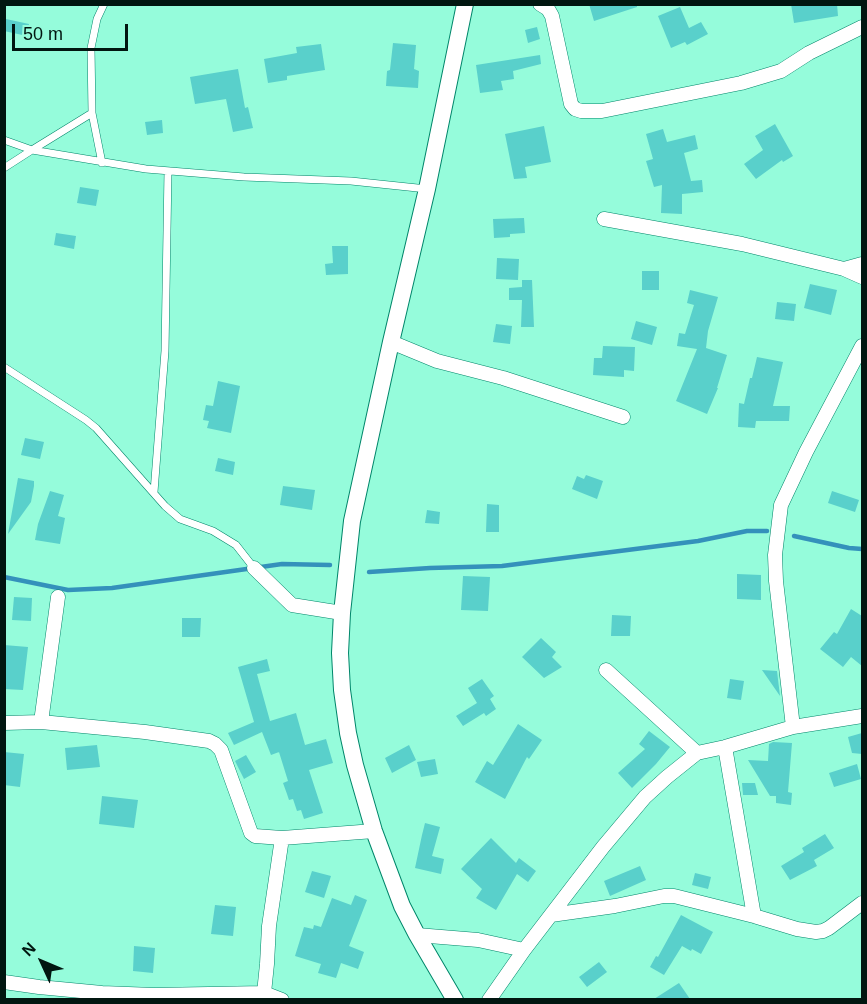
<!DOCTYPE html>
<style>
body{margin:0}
#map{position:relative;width:867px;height:1004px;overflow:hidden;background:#95fcdb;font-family:Arial,sans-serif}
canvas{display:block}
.frame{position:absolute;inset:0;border:6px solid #011610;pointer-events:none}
.north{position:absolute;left:12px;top:932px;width:60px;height:60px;-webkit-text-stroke:4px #95fcdb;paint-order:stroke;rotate:314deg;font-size:16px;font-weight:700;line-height:24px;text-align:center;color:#011610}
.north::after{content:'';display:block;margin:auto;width:21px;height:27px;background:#011610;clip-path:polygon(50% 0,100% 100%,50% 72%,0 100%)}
.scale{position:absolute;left:12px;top:24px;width:116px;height:27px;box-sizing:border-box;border:3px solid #011610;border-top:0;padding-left:8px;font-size:18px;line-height:21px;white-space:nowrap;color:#011610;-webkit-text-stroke:4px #95fcdb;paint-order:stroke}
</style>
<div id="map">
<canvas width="867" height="1004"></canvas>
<div class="frame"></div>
<div class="north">N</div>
<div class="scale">50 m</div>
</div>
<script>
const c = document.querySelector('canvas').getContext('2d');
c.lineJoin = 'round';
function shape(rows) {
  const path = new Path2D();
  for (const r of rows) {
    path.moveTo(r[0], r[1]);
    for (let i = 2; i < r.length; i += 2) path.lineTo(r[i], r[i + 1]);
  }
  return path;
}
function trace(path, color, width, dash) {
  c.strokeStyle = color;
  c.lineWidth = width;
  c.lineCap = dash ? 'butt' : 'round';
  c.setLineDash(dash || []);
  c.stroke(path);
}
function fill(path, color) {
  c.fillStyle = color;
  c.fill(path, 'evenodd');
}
trace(shape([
 [794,536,849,548,862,549],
 [369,572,430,568,502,566,698,541,747,531,767,531],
 [4,577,68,590,112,588,282,564,330,565]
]), '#3491bb', 4.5);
fill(shape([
 [589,4,637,4,637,7,594,21],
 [791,4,837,4,838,16,794,23],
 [680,7,689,28,701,22,708,34,687,45,685,42,671,48,658,16],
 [6,19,29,24,27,36,4,31],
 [537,27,540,39,528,43,525,30],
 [393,43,416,45,414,69,419,71,418,88,386,86,387,71,390,70],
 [321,44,325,70,287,76,287,80,268,83,264,59,297,53,296,47],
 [540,55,541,64,513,71,514,79,501,81,503,90,480,93,476,65],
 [238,69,245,108,248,107,253,128,233,132,226,99,195,104,190,77],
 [162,120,163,133,147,135,145,122],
 [775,124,793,156,783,162,782,160,756,179,744,164,763,150,755,136],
 [544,126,551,162,525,167,527,178,514,179,505,134],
 [663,129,667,142,695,135,698,149,684,153,691,181,702,180,703,192,682,194,682,214,661,213,662,185,654,187,646,161,653,159,646,134],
 [80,187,99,190,96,206,77,203],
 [524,218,525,233,510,234,510,237,494,238,493,219],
 [56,233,76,236,74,249,54,245],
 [332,246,348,246,348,274,326,275,325,264,333,263],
 [497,258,519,259,518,280,496,279],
 [642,271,659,271,659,290,642,290],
 [522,280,532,280,534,327,521,327,522,300,509,300,509,288,522,287],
 [810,284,837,290,831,315,804,308],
 [690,290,718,297,708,331,706,348,727,355,717,388,718,388,707,414,676,401,697,349,677,346,679,333,685,334,694,305,687,303],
 [777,302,796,304,794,321,775,319],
 [636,321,657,327,652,345,631,339],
 [496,324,512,326,510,344,493,342],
 [603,346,635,347,634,371,624,370,624,377,593,375,594,358,602,358],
 [757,357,783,362,773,406,790,406,789,421,756,421,755,428,738,427,739,403,744,404,750,378,752,378],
 [218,381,240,386,231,433,207,428,209,421,203,420,206,405,213,406],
 [25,438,44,442,40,459,21,455],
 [218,458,235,462,233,475,215,471],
 [586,475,603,481,597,499,572,489,577,476,584,479],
 [18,478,34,481,34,486,31,502,8,534],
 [283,486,315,490,312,510,280,505],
 [50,491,64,495,58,516,65,518,60,544,35,540,38,524],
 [832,491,859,500,855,512,828,503],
 [487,504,499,505,499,532,486,532],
 [427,510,440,512,439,524,425,523],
 [737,574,761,575,761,600,737,599],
 [463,576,490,577,488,611,461,610],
 [14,597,32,598,31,621,12,620],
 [851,609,862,616,862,666,851,657,843,667,820,649,834,632,837,634],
 [612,615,631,616,630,636,611,636],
 [182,618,201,618,200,637,182,637],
 [541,638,556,652,552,657,562,667,544,678,522,657],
 [4,645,28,647,23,690,4,689],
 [267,659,270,671,257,674,270,721,296,713,305,745,326,739,333,763,309,770,323,813,304,819,301,810,297,811,293,799,289,800,287,794,283,783,288,781,274,736,279,752,271,755,262,732,234,745,228,733,254,722,238,667],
 [762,670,777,671,780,696],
 [482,679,494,696,490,699,496,709,486,716,484,713,463,726,456,716,477,703,468,688],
 [730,679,744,681,741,700,727,698],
 [518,724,542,740,529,759,527,757,505,799,475,782,487,761,493,765],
 [649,731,670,747,656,764,632,788,618,773,645,749,639,744],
 [862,733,862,754,852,753,848,737],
 [773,742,792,743,788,792,792,793,791,805,776,803,776,796,770,796,748,760,768,761,769,744],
 [97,745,100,767,67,770,65,748],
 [409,745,416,760,392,773,385,758],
 [4,752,24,754,20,787,4,785],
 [246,755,256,772,244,779,235,761],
 [435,759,438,774,421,777,417,762],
 [857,764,861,779,834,787,829,773],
 [742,783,755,783,758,795,743,795],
 [102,796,138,800,134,828,99,824],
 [425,823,440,827,432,856,444,859,441,874,415,868,422,835],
 [825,834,834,848,814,860,817,866,790,880,781,866,804,852,802,848],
 [491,838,516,863,519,858,536,871,528,882,517,874,496,910,476,898,482,889,461,869],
 [640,866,646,880,610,896,604,881],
 [312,871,331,876,324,898,305,892],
 [695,873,711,877,708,889,692,885],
 [355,895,367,900,349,946,364,952,358,969,341,963,336,978,318,973,321,964,295,956,304,927,313,929,314,925,321,927,332,898,351,905],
 [215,905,236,907,233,936,211,934],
 [681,915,713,932,701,954,692,949,691,951,682,946,664,975,650,967,656,956,658,957],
 [134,946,155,948,153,973,133,971],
 [599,962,607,972,587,987,579,977],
 [679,983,690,999,654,999]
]), '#59d0cb');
const service = shape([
 [92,113,102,163],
 [4,140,32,150,92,113,91,48,97,19,104,4],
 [4,168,32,150,146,169,244,177,351,181,427,189],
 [4,367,86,420,96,428,165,506,180,519,213,531,236,545,254,568],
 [154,492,165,351,168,171]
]);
const minor = shape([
 [540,4,548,9,552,16,571,104,575,109,581,111,602,111,741,83,781,71,809,53,862,27],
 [604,219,742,244,844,269,862,277],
 [844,269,862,264],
 [391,342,437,361,503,378,623,417],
 [254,568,292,605,342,613],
 [606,670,697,753],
 [41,722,58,597],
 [4,723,41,722,145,732,209,741,215,744,221,750,251,833,255,836,282,838,374,831],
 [793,727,776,581,775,555,781,505,806,452,862,346],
 [725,747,754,916],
 [551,915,615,906,664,896,674,896,754,916,797,929,816,932,823,931,829,928,862,903],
 [417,935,478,940,524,950],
 [4,982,39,987,102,993,154,995,264,993,282,1000],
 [264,993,267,964,269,926,282,838],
 [489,1000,524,950,603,847,645,797,667,777,697,753,725,747,793,727,862,716]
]);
const tertiary = shape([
 [455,1000,417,935,402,906,374,831,355,765,348,733,342,690,340,653,342,613,352,521,391,342,427,189,465,4]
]);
trace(service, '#00866a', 8);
trace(minor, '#00866a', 15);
trace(tertiary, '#00866a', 18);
trace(service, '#fff', 7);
trace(minor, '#fff', 14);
trace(tertiary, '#fff', 16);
</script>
